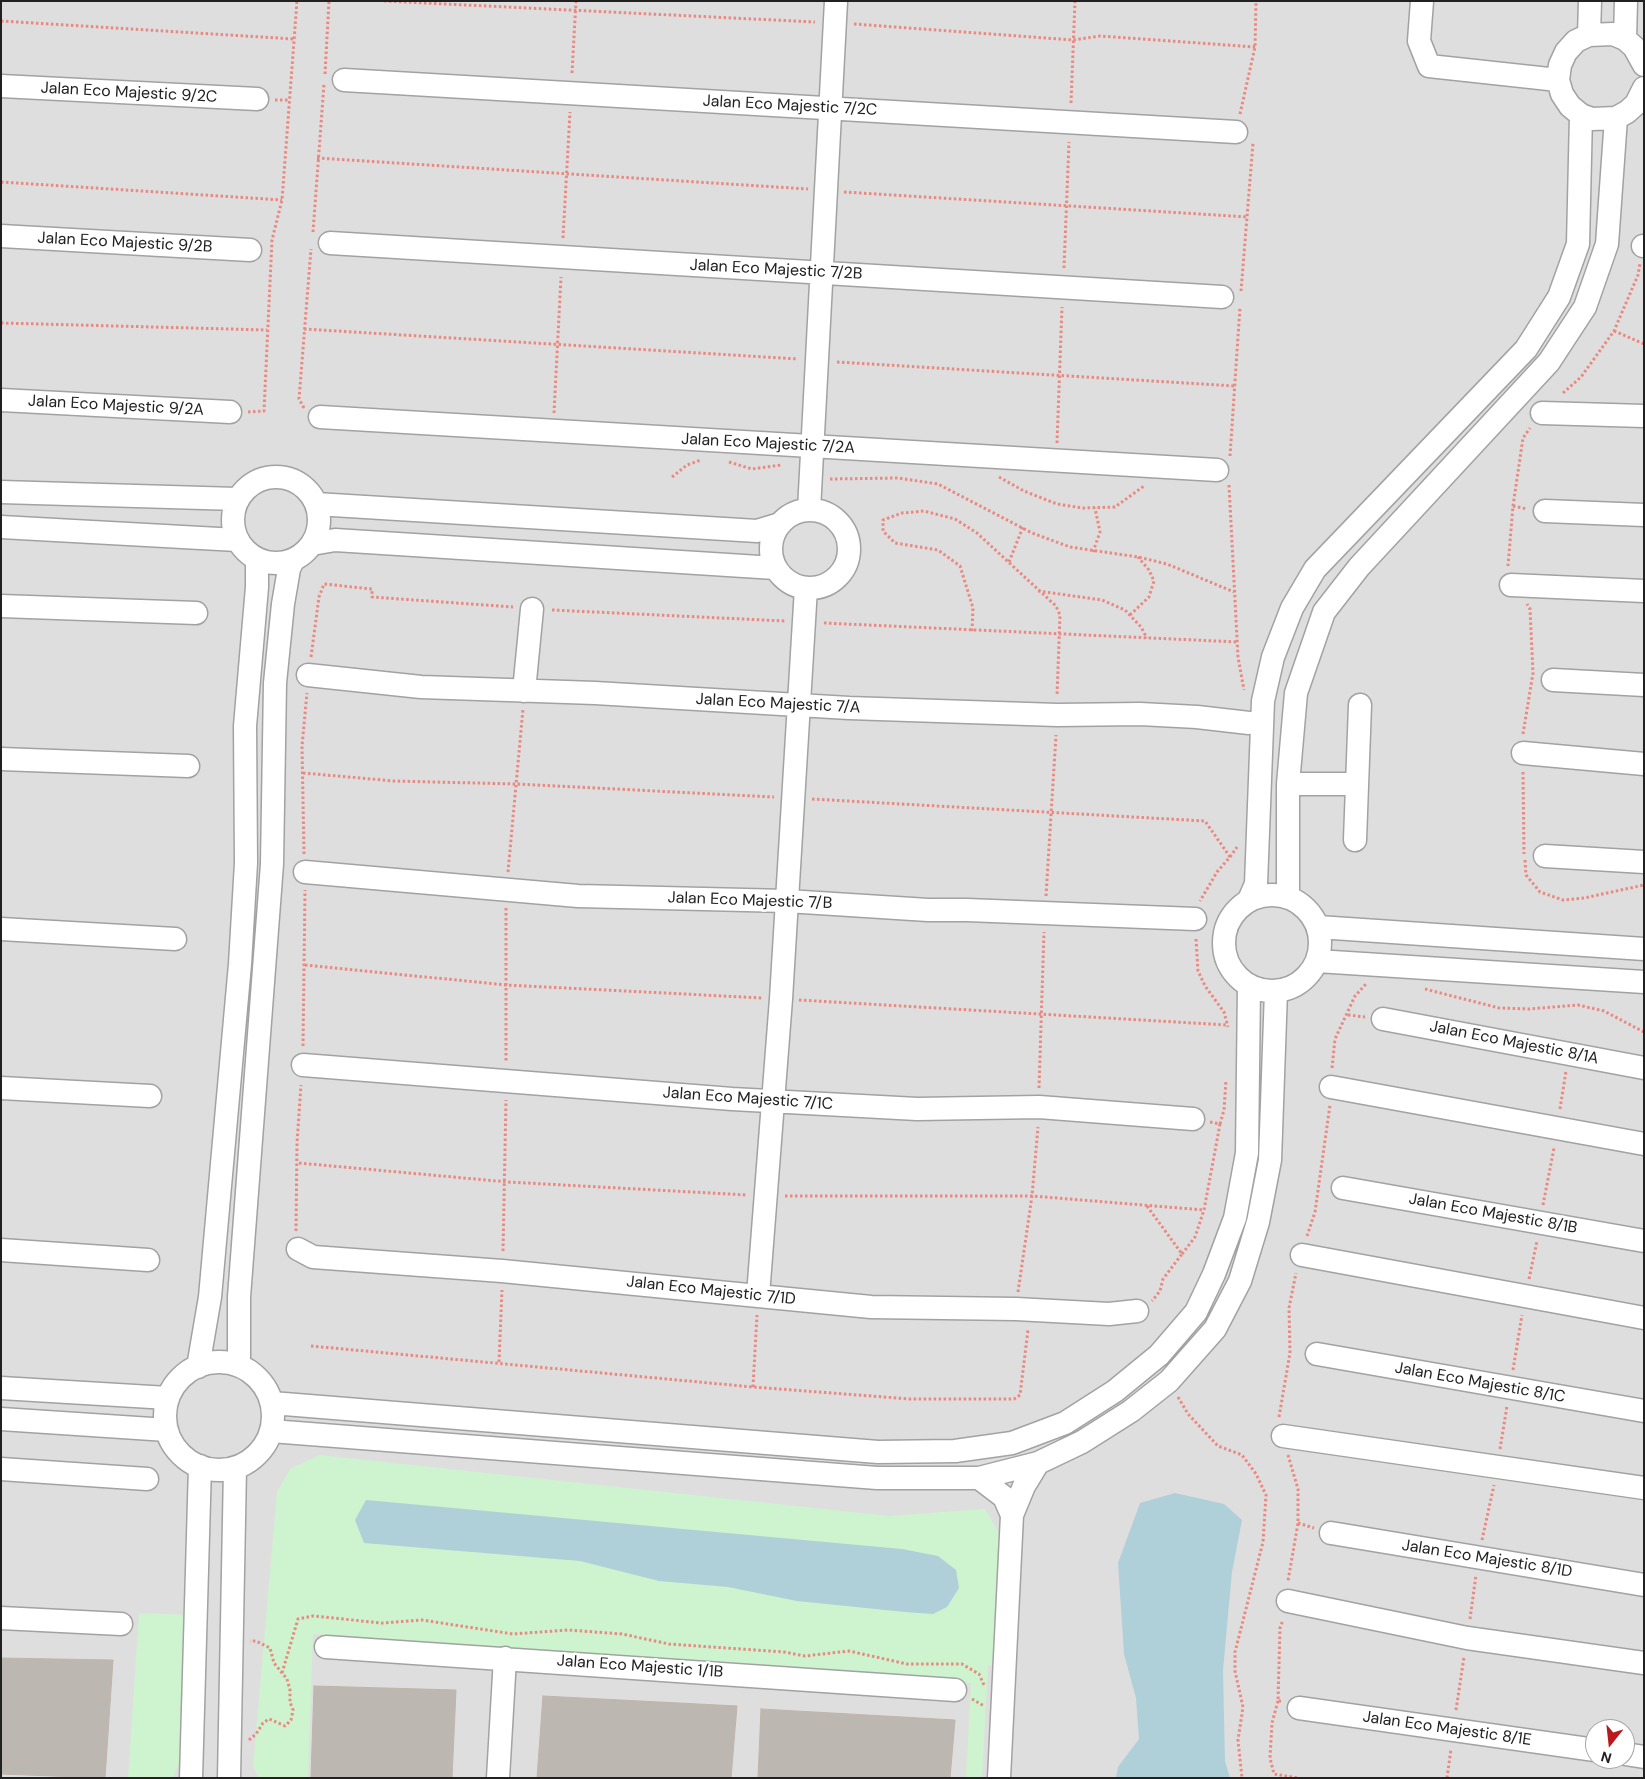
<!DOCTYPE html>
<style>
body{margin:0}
#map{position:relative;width:1645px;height:1779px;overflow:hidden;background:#f0eee9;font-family:"DM Sans",sans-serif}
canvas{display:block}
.frame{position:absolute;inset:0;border:2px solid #212121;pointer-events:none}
.north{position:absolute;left:1585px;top:1719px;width:50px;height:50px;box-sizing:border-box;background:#fff;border:1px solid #a6a6a6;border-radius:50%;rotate:196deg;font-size:14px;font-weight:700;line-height:20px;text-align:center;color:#212121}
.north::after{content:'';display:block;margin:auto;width:18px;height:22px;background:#b9191d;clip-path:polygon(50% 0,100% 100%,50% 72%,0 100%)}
</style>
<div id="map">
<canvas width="1645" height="1779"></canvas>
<div class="frame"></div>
<div class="north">N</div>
</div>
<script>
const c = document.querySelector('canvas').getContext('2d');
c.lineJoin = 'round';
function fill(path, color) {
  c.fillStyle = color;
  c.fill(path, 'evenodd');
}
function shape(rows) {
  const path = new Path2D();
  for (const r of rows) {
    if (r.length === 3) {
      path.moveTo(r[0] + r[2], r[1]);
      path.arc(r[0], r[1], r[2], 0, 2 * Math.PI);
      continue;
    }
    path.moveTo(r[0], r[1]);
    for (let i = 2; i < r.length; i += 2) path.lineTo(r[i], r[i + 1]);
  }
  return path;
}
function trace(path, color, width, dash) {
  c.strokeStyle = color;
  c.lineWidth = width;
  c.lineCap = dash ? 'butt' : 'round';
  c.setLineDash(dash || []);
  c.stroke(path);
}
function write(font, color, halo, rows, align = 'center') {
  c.font = font + ' "DM Sans",sans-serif';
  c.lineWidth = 5;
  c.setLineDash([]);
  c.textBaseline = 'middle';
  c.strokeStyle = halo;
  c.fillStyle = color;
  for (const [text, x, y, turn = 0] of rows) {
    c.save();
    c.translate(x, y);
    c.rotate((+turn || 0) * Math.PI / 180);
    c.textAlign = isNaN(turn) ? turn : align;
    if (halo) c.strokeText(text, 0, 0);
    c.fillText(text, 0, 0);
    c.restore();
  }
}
fill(shape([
 [1,1,1644,1,1644,1778,1,1778],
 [1595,1729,1625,1729,1625,1759,1595,1759]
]), '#dfdede');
fill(shape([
 [319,1455,889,1516,985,1509,1001,1536,999,1666,988,1665,982,1778,966,1778,971,1683,313,1634,308,1778,259,1778,253,1767,277,1492,290,1469],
 [139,1613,189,1615,183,1757,172,1778,128,1778]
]), '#cdf4cf');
fill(shape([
 [1175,1493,1224,1504,1242,1520,1232,1572,1223,1670,1225,1761,1230,1778,1116,1778,1118,1767,1139,1739,1136,1698,1124,1654,1118,1563,1140,1503],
 [366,1500,902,1549,938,1556,956,1570,959,1588,947,1607,933,1614,905,1612,797,1601,728,1587,659,1581,580,1561,364,1543,355,1520]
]), '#afd0d8');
const building = shape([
 [1,1658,113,1660,105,1778,1,1774,1,1658],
 [314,1686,456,1690,452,1778,311,1778,314,1686],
 [543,1696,737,1706,731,1778,537,1778,543,1696],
 [761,1709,955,1720,950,1778,758,1778,761,1709]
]);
fill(building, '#bdb7b2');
trace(building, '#c0b5ad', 1);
const minor = shape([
 [1422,1,1419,41,1429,66,1558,80],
 [1589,35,1590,1],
 [1625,39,1626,1],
 [1644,65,1634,47,1625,39,1613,34,1589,35,1576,41,1566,52,1560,65,1558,80,1562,94,1570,106,1581,115,1592,119,1616,118,1627,112,1636,104,1644,88],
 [344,80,1236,132],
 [1,86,257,99],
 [1,236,250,250],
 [330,243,1222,297],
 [1643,246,1644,246],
 [1,400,230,412],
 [1542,413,1644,416],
 [320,417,1217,470],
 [276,520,43],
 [1,492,237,499],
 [316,504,757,531,780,524],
 [810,549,39],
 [809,510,836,1],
 [1545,511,1644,515],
 [1,527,237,540],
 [312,544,335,540,775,568],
 [1511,585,1644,591],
 [1,606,196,613],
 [308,675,421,687,595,693,849,708,1057,715,1140,714,1197,717,1249,723],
 [1553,680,1644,685],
 [524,691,532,609],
 [1523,753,1644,764],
 [1,759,188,766],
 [1288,784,1357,784],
 [1355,840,1360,705],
 [1545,856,1644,862],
 [305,872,578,896,787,901,928,910,967,910,1195,919],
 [1272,943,48],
 [1288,897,1288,784,1296,693,1324,612,1359,567,1549,362,1585,307,1607,244,1616,118],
 [1249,900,1256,884,1263,701,1273,657,1292,608,1315,569,1526,349,1559,297,1578,244,1581,115],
 [1318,927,1644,949],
 [1,929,175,939],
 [1317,961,1644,982],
 [1383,1019,1644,1068],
 [303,1065,732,1099,917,1109,1039,1107,1193,1119],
 [1331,1087,1644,1144],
 [1,1088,150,1096],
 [1343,1188,1644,1241],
 [298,1249,313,1257,502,1271,871,1307,1016,1309,1109,1314,1137,1311],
 [1,1250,148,1260],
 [1302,1255,1644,1318],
 [758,1295,781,999,806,588],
 [1317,1354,1644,1411],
 [219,1416,54],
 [239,1366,239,1297,272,864,275,683,283,604,289,569,293,560],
 [198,1367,210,1297,240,964,246,863,245,726,257,587,257,559],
 [1,1388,168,1398],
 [272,1403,878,1452,955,1451,1012,1443,1065,1423,1115,1391,1159,1355,1196,1312,1214,1274,1235,1218,1247,1153,1249,985],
 [1,1419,167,1430],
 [271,1431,877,1478,979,1478,1038,1463,1082,1442,1131,1411,1169,1381,1215,1329,1240,1281,1258,1222,1270,1160,1276,991],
 [1283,1436,1644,1488],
 [1,1469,147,1479],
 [979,1478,1004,1497,1012,1515],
 [1331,1533,1644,1585],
 [1288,1601,1467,1638,1644,1663],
 [1,1618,121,1624],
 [326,1647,955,1690],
 [1299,1708,1595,1750],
 [1625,1754,1644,1757],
 [191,1778,200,1466],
 [229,1778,235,1468],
 [498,1778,505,1658],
 [999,1778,1012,1515,1024,1486,1038,1463]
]);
trace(minor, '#a2a2a2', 25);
trace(shape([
 [384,1,815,22],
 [1,21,294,39],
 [854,24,1073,40,1100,36,1255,47],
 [572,73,576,1],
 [325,74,329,1],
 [275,100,289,100],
 [1071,103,1075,1],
 [1240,114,1255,47,1256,1],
 [317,158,808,189],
 [1,182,282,200],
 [844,192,1248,217],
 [313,232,324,84],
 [563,238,570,112],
 [1064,268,1069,142],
 [1241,291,1253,143],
 [1,323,267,330],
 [304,329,798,359],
 [1614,331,1644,344],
 [837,362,1235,386],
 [1563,393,1581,377,1614,331,1638,275,1640,263],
 [304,408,299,399,311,249],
 [248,412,264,411,272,240,282,200,297,1],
 [554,413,561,277],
 [1057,443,1062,307],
 [1230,456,1240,307],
 [729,462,752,469,781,465],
 [672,477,687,465,701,460],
 [999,477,1024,491,1057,504,1083,508,1115,507,1144,486],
 [830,479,898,478,938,484,1032,533,1070,547,1138,557,1167,564,1234,592],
 [1229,485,1238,657,1244,690],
 [1513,506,1527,509],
 [1093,552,1100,532,1095,508],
 [1009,562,1023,527],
 [1508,566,1513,506,1523,438,1530,428],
 [1038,591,1102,600,1125,610,1141,627,1147,638],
 [552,610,785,621],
 [1130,615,1149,597,1154,581,1149,570,1138,557],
 [824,623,1238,642],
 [972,631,973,608,960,566,938,550,895,543,883,531,883,520,902,513,924,511,955,519,977,533,1056,606,1060,615,1057,696],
 [311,657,319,597,324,584,372,589,372,597,513,607],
 [1523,734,1533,673,1530,609,1527,604],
 [1523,772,1524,854],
 [303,773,394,781,516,784,774,797],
 [812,799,1205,821,1230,857,1217,872,1200,901],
 [304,854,302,746,307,693],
 [1230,857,1237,847],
 [1525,860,1526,875,1540,892,1563,900,1584,898,1644,885],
 [508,872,523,709],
 [1046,896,1056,735],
 [506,908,506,1061],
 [1196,939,1198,971,1205,986,1224,1012,1228,1027],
 [305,965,506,985,763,998],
 [1425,989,1499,1008,1529,1009,1578,1005,1604,1011,1644,1032],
 [799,1000,1227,1025],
 [1348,1015,1365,1017],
 [303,1046,305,890],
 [1332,1068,1335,1039,1355,996,1366,984],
 [1039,1088,1044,932],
 [1560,1109,1566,1071],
 [1220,1124,1224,1110,1226,1080],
 [299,1163,508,1182,747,1195],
 [785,1196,1032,1196,1204,1210],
 [1543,1205,1554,1148],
 [1147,1206,1182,1254,1163,1279,1160,1291,1152,1301],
 [296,1231,297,1143,301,1085],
 [1307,1236,1315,1212,1330,1105],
 [503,1251,506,1100],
 [1182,1254,1195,1237,1204,1210,1220,1124,1210,1122],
 [1529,1279,1537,1241],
 [1018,1292,1032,1196,1038,1127],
 [311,1346,753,1387,910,1399,1014,1399,1020,1395,1028,1330],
 [499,1362,502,1290],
 [1513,1370,1522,1315],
 [753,1387,757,1315],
 [1178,1397,1188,1414,1218,1446,1242,1455,1256,1474,1266,1495,1263,1542,1235,1652,1235,1671,1243,1707,1238,1740,1242,1778],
 [1279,1417,1290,1353,1289,1308,1296,1273],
 [1500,1449,1507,1406],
 [1288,1455,1298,1489,1298,1523,1288,1581],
 [1298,1523,1314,1528],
 [1482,1540,1494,1485],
 [1470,1619,1476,1575],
 [282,1673,298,1619,313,1616,382,1623,422,1620,513,1634,568,1630,622,1634,669,1644,784,1652,805,1656,849,1651,907,1664,962,1664,979,1674,984,1685],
 [972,1699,984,1706],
 [1278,1701,1272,1723,1270,1758,1274,1774,1298,1778],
 [1281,1701,1278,1701,1280,1628,1283,1620],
 [1456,1710,1464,1657],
 [249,1740,256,1734,263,1723,269,1719,285,1726,291,1720,293,1710,290,1702,290,1690,287,1679,274,1663,270,1648,256,1641,250,1641],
 [1447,1778,1451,1749]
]), '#ea8981', 3, [2.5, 2.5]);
trace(minor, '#fff', 22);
write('16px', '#212121', '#fff', [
 ["Jalan Eco Majestic 9/2C",129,93,3],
 ["Jalan Eco Majestic 7/2C",790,106,3],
 ["Jalan Eco Majestic 9/2B",125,243,3],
 ["Jalan Eco Majestic 7/2B",776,270,3],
 ["Jalan Eco Majestic 9/2A",116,406,3],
 ["Jalan Eco Majestic 7/2A",768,444,3],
 ["Jalan Eco Majestic 7/A",778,704,3],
 ["Jalan Eco Majestic 7/B",750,901,2],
 ["Jalan Eco Majestic 8/1A",1514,1043,11],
 ["Jalan Eco Majestic 7/1C",748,1099,4],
 ["Jalan Eco Majestic 8/1B",1493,1214,10],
 ["Jalan Eco Majestic 7/1D",711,1291,6],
 ["Jalan Eco Majestic 8/1C",1480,1383,10],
 ["Jalan Eco Majestic 8/1D",1487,1559,9],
 ["Jalan Eco Majestic 1/1B",640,1667,4],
 ["Jalan Eco Majestic 8/1E",1447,1729,8]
]);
</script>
